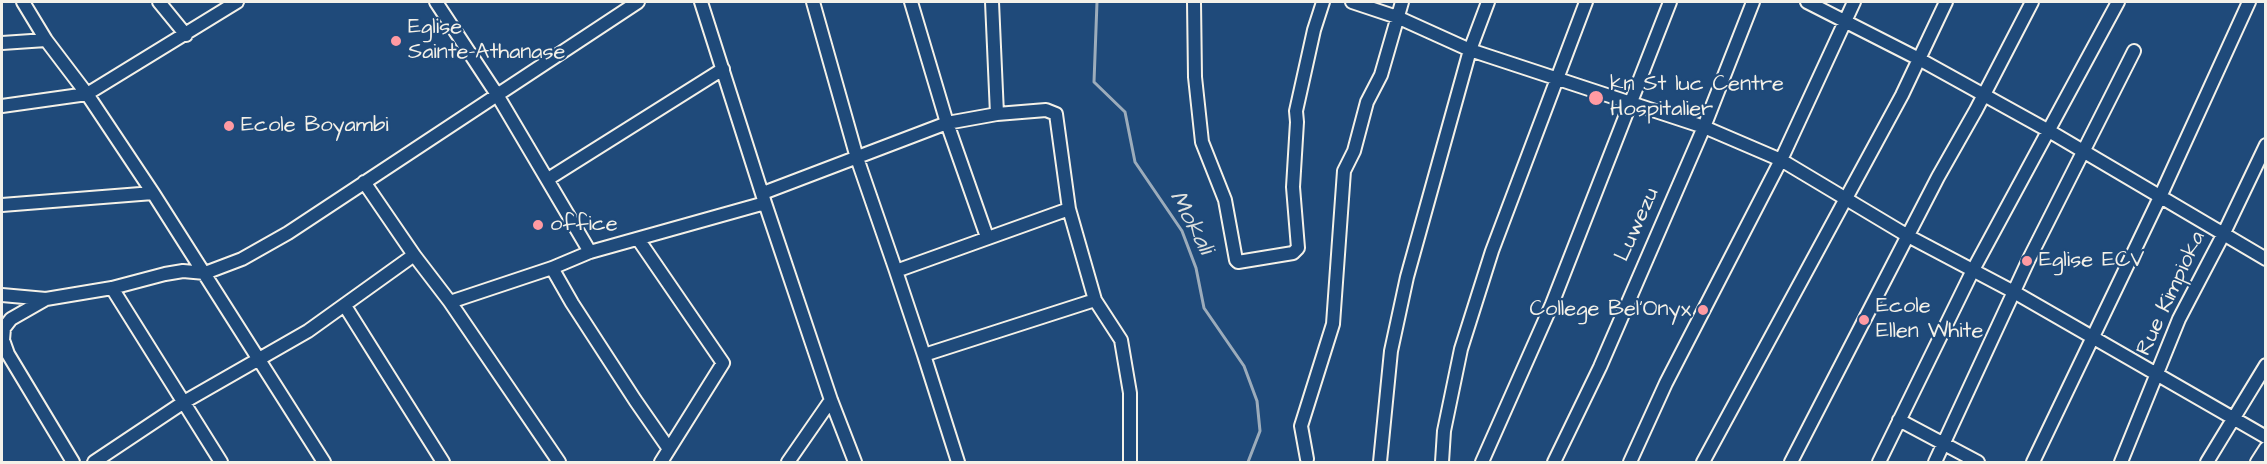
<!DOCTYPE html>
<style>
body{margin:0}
#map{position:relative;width:2267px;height:464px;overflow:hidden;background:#1f4a7a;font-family:"Architects Daughter",sans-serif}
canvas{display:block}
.frame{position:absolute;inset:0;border:3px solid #f4f1e8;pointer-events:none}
</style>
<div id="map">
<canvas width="2267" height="464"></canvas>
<div class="frame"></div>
</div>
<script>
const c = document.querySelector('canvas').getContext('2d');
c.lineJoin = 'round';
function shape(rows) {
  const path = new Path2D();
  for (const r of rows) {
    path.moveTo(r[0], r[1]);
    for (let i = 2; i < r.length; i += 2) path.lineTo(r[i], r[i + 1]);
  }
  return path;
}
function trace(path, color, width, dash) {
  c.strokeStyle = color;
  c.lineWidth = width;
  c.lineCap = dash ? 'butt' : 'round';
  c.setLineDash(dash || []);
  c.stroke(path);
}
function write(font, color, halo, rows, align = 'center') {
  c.font = font + ' "Architects Daughter",sans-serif';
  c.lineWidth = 4.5;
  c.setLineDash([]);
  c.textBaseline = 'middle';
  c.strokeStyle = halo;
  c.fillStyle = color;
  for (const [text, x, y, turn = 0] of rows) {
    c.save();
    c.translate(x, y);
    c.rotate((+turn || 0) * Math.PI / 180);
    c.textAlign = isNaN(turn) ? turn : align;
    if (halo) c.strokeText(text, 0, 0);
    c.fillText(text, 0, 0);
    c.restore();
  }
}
trace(shape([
 [1097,2,1094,82,1125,112,1135,162,1182,231,1196,268,1204,308,1244,366,1257,401,1260,431,1248,462]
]), '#9cacbb', 3);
const minor = shape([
 [23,2,46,40,87,94,153,193,324,462],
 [159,2,186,35],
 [436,2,496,93,590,252],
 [701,2,765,203,831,400,855,462],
 [813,2,857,158,896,271],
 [911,2,947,123,987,237],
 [992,2,997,114],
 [1194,2,1195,77,1202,142,1225,200,1236,260,1238,262,1293,253,1298,248,1293,187,1297,122,1296,111,1314,30,1323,2],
 [1352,2,1397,17,1470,50,1704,127,1781,160,1908,236,2014,292,2266,437],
 [1807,2,1919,59,2049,131,2266,259],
 [2,43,46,40],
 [2,106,87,94,237,2],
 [548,179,723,69],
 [364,182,414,255,450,302,559,462],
 [763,193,947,123,997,114,1046,110,1056,114,1069,209,1095,300,924,355,958,462],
 [2,205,153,193],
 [638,239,723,363,661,462],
 [552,268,572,303,635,400,669,449],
 [112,288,221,462],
 [2,295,46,299,112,288,165,274,183,271,205,273,242,259,288,233,638,2],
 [46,299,11,319,4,328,3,340,8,354,73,462],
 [1095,300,1121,340,1130,393,1130,462],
 [450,302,552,268,590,252,765,203],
 [345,306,443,462],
 [924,355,896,271,1069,209],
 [1899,420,1978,462],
 [1307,459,1301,426,1333,324,1344,171,1354,151,1367,102,1381,75,1402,2],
 [94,462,184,402,308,331,414,255],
 [788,462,831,400],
 [1380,462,1391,351,1407,277,1470,50,1488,2],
 [1442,462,1444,431,1461,349,1492,251,1586,2],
 [1482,462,1552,304,1670,2],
 [1554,462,1600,367,1704,127,1753,2],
 [1630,462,1666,383,1781,160,1854,2],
 [1703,462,1902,95,1946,2],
 [1791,462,1938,177,1976,110,2032,2],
 [1879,462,1973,270,2118,2],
 [1935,462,2029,259,2134,51],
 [2033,462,2160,197,2249,2],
 [2121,462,2179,319,2223,235,2266,145],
 [2207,462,2266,365],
 [2257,462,2266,448]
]);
trace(minor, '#f4f1e8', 16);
trace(minor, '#1f4a7a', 12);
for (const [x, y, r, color] of [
 [396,41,6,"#ff9aa2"],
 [1596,98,8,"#ff9aa2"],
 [229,126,6,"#ff9aa2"],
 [538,225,6,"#ff9aa2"],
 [2027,261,6,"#ff9aa2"],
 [1703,310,6,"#ff9aa2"],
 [1864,320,6,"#ff9aa2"]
]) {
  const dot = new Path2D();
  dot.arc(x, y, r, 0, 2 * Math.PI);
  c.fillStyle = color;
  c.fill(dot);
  trace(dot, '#1f4a7a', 2);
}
write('22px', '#f4f1e8', '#1f4a7a', [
 ["Eglise",408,28],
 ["Sainte-Athanase",408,53],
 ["kn St luc Centre",1610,85],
 ["Hospitalier",1610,110],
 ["Ecole Boyambi",241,126],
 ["office",550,225],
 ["Eglise ECV",2039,261],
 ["Ecole",1876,307],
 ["Ellen White",1876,332],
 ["College Bel'Onyx",1691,310,"right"]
], 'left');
write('22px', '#f4f1e8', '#1f4a7a', [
 ["Luwezu",1638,225,-66],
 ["Rue Kimpioka",2172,294,-65]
]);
write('italic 24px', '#dee0dd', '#1f4a7a', [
 ["Mokali",1190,223,62]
]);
</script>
